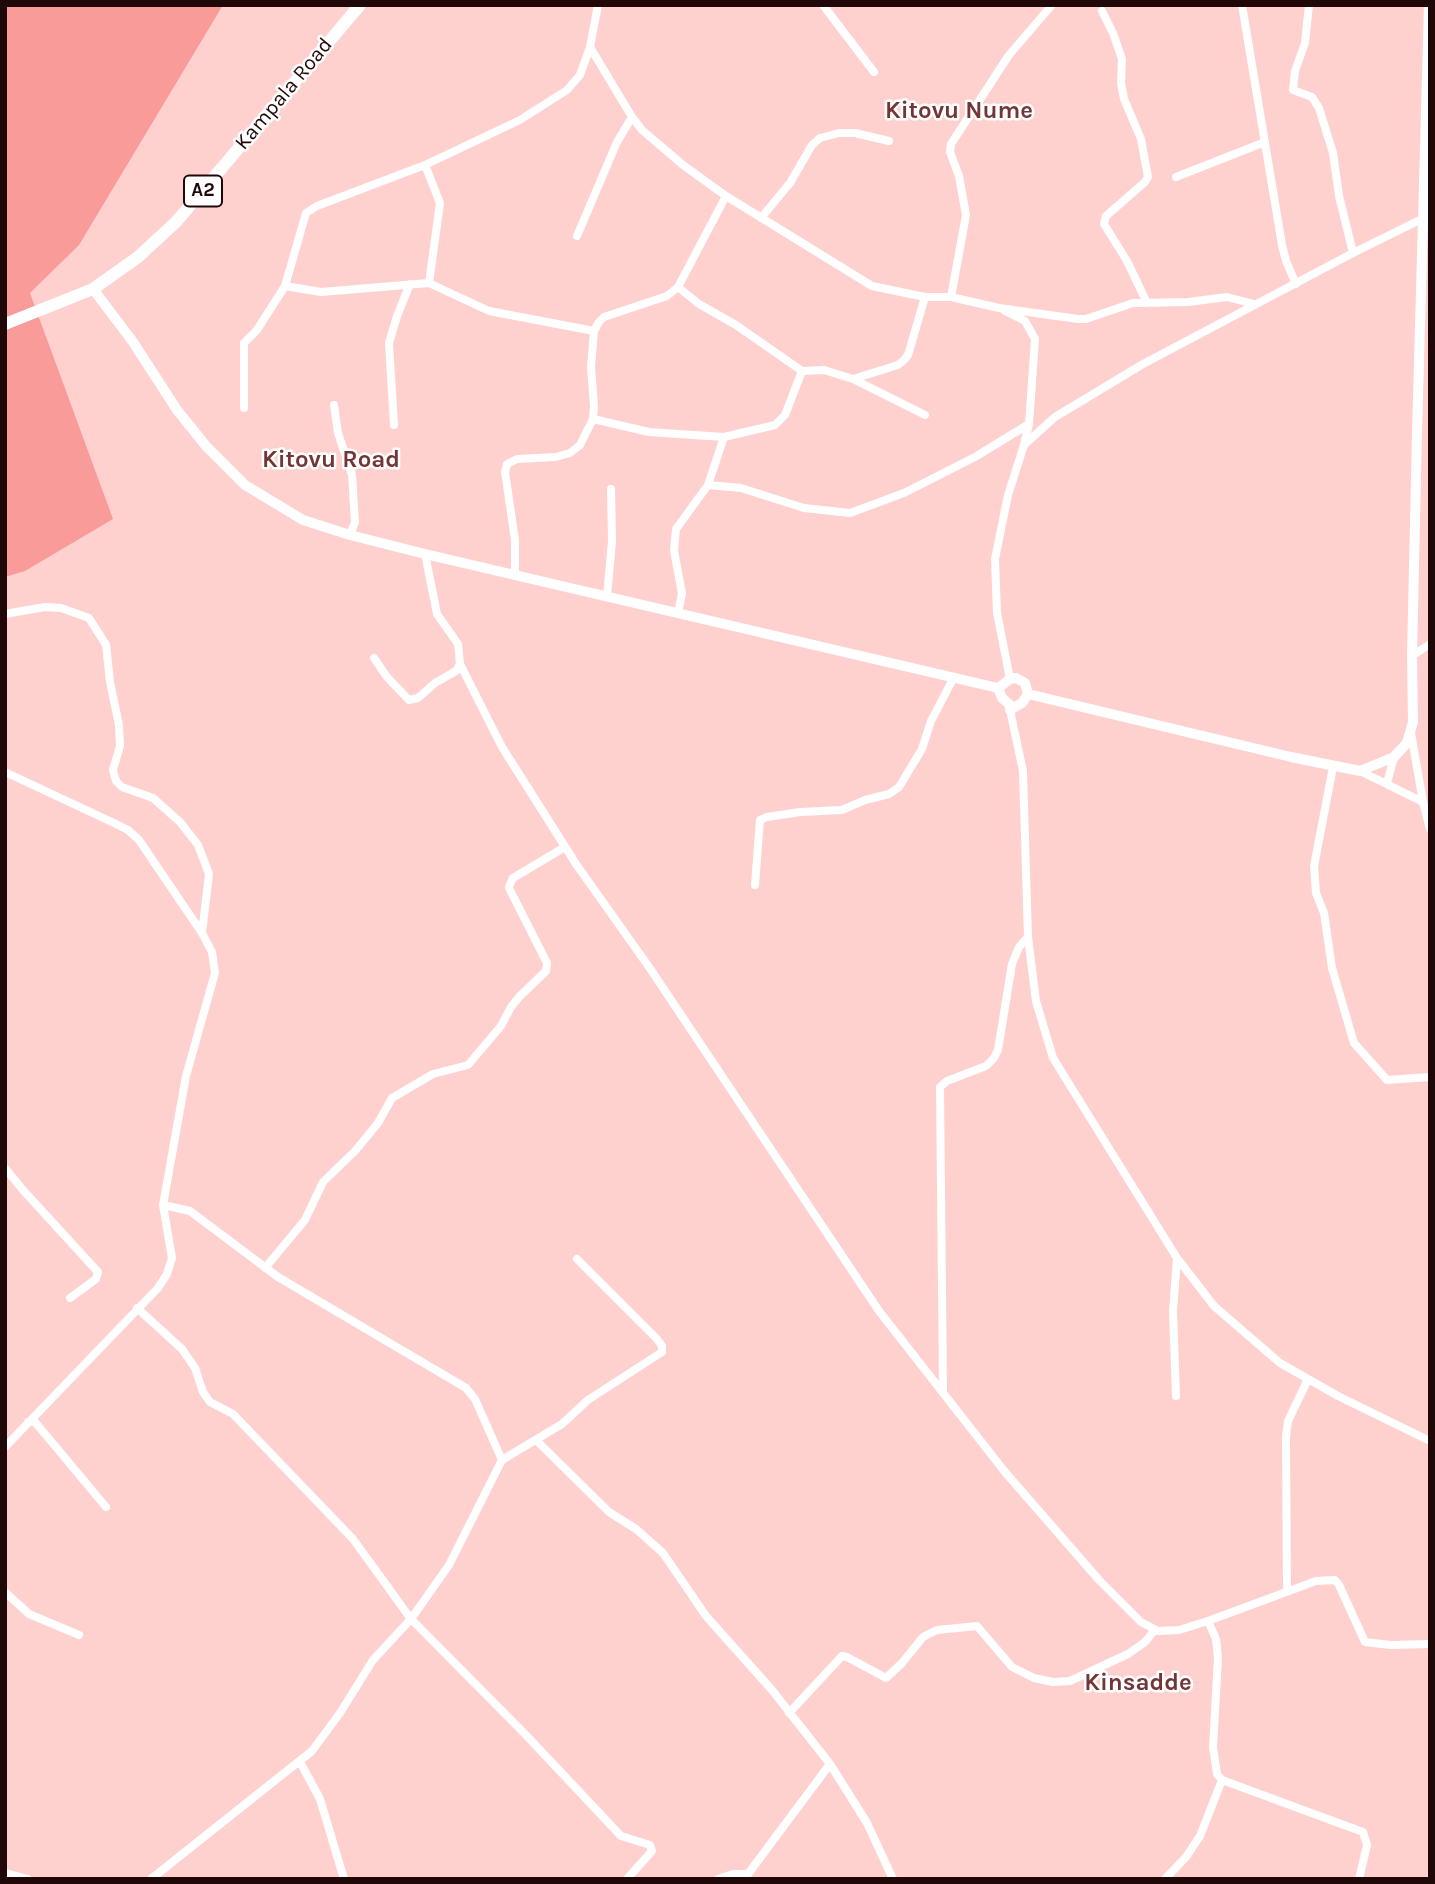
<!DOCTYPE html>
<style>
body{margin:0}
#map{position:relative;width:1435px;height:1884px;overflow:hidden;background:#fed1cf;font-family:Karla,sans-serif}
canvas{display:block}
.frame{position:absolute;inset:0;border:7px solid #200808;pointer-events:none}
</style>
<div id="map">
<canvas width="1435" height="1884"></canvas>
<div class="frame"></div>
</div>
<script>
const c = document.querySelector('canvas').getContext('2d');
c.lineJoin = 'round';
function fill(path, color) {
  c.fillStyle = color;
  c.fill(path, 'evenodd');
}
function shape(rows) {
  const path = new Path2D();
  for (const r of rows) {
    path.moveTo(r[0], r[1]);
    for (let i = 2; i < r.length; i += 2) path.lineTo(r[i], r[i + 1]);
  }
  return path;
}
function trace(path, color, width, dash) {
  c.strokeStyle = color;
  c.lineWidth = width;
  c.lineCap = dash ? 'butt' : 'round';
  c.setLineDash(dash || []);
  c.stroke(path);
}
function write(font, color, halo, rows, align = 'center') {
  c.font = font + ' Karla,sans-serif';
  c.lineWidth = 5;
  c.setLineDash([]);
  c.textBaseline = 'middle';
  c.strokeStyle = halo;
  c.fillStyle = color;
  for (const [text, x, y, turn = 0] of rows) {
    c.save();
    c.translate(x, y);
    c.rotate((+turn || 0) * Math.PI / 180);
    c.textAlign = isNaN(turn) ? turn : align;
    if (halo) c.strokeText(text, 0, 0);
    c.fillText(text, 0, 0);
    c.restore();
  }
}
fill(shape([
 [5,5,223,5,79,245,30,293,113,519,25,571,5,577]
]), '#f99b99');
trace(shape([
 [823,5,874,72],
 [1242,5,1282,245,1286,261,1296,284],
 [1309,5,1305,43,1295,71,1293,90,1312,97,1319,108,1333,153,1339,196,1353,253],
 [1102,11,1113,33,1122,59,1121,83,1124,99,1141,139,1148,177,1145,182,1106,216,1104,224,1127,261,1147,303],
 [590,47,632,117,642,130,683,165,726,196,872,286,925,297,951,297,999,308,1078,319,1086,319,1133,303,1188,302,1227,297,1254,304],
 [425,165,440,203,429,283],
 [1176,177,1265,142],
 [761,218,790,183,812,145,820,138,839,133,855,133,889,141],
 [577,236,617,142,632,117],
 [285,286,321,292,429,283,489,311,594,331,599,322,604,317,667,296,678,287,726,196],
 [678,287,699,304,736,325,802,371,824,370,853,379,925,415],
 [951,297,966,215,959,176,950,152,951,144,1009,55,1052,5],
 [1005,311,1025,321,1035,339,1029,424,1024,445],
 [853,379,898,365,904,360,908,355,925,297],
 [334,405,338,433,352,475,355,522,350,535],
 [244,408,244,343,257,330,285,286,306,213,317,206,425,165,520,120,567,90,580,75,590,47,598,5],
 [593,419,649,432,724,437,775,425,785,415,802,371],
 [394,425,389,343,397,316,410,284],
 [708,485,741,488,804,508,850,513,904,493,975,457,1029,424],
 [425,554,437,614,458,644,460,664,502,747,576,864,649,967,879,1311,1005,1472,1099,1580,1141,1622,1158,1631,1179,1630,1208,1621,1316,1581,1335,1580,1339,1585,1365,1642,1390,1645,1430,1644],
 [515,575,515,540,505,472,507,464,517,459,556,457,570,453,580,445,593,419,594,406,591,367,594,331],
 [607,597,612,541,611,489],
 [5,614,45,607,61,608,89,618,106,645,110,682,119,725,120,746,113,770,116,781,122,787,153,798,180,822,198,845,209,874,202,933],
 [678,614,682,593,674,551,676,529,708,485,724,437],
 [1412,656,1430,644],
 [374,658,387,677,409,700,418,698,435,683,456,671,460,664],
 [1010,679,997,613,995,559,1008,495,1024,445,1055,417,1143,364,1353,253,1430,215],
 [1010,710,1023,771,1028,937,1036,1001,1053,1058,1177,1258,1214,1306,1280,1363,1338,1396,1430,1441],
 [1411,733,1423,802,1430,829],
 [1333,767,1314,866,1316,893,1324,913,1332,968,1354,1043,1387,1080,1430,1077],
 [1360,771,1423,802],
 [5,772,114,823,128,830,139,840,202,933,212,952,215,973,186,1076,163,1205,172,1258,167,1274,158,1288,5,1447],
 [1387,783,1394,757],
 [755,885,760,820,767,817,800,812,842,810,865,800,889,794,899,787,922,749,931,721,954,677],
 [5,1168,23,1190,98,1272,96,1279,70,1298],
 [265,1268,305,1220,323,1182,355,1151,378,1123,392,1098,433,1074,468,1065,501,1026,511,1007,519,997,546,971,547,963,509,888,510,884,513,878,565,847],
 [137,1308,182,1349,195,1368,203,1392,210,1402,233,1414,353,1539,411,1619,525,1734,621,1836,650,1845,652,1851,627,1879],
 [943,1392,940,1087,947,1081,986,1066,994,1058,998,1050,1012,964,1019,947,1028,937],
 [1176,1396,1173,1311,1177,1258],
 [28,1422,35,1422,106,1507],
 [537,1441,609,1512,636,1529,663,1553,706,1616,772,1690,830,1764,867,1823,893,1879],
 [502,1460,562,1424,588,1400,662,1352,662,1346,657,1339,577,1259],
 [1287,1591,1286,1437,1288,1421,1308,1379],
 [5,1592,29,1614,79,1635],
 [1208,1621,1216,1639,1218,1658,1213,1747,1217,1774,1222,1780,1363,1832,1367,1845,1359,1879],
 [789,1713,842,1656,847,1657,886,1678,902,1663,923,1637,937,1630,977,1626,1012,1667,1034,1678,1053,1682,1070,1681,1128,1654,1145,1642,1154,1631],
 [300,1762,320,1799,344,1879],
 [5,1873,28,1879],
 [151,1879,312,1751,340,1713,373,1660,411,1619,449,1565,502,1460,475,1399,466,1388,278,1277,190,1211,163,1205],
 [718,1879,733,1874,748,1874],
 [747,1879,748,1874,830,1764],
 [1165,1879,1186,1857,1200,1836,1222,1780]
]), '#fff', 8);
trace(shape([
 [93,289,133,342,177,410,206,446,245,485,303,520,350,535,425,554,998,688],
 [1016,678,1025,683,1028,694,1022,703,1010,710,1010,705,1002,698,998,688,1010,679,1016,678],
 [1028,694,1291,757,1360,771,1394,757,1407,743,1413,722,1412,656,1417,433,1429,5]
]), '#fff', 10);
trace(shape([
 [5,324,93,289,138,257,176,222,360,5]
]), '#fff', 12);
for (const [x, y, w] of [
 [203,191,38]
]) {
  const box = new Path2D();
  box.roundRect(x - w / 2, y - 15.5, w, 31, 5);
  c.fillStyle = '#fefefe';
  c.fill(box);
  trace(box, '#200808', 2);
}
write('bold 19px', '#200808', null, [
 ["A2",203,191]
]);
write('21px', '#200808', '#fefefe', [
 ["Kampala Road",284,94,-50]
]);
write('bold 24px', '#723636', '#fefefe', [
 ["Kitovu Nume",959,111],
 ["Kitovu Road",331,460],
 ["Kinsadde",1138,1683]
]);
</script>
